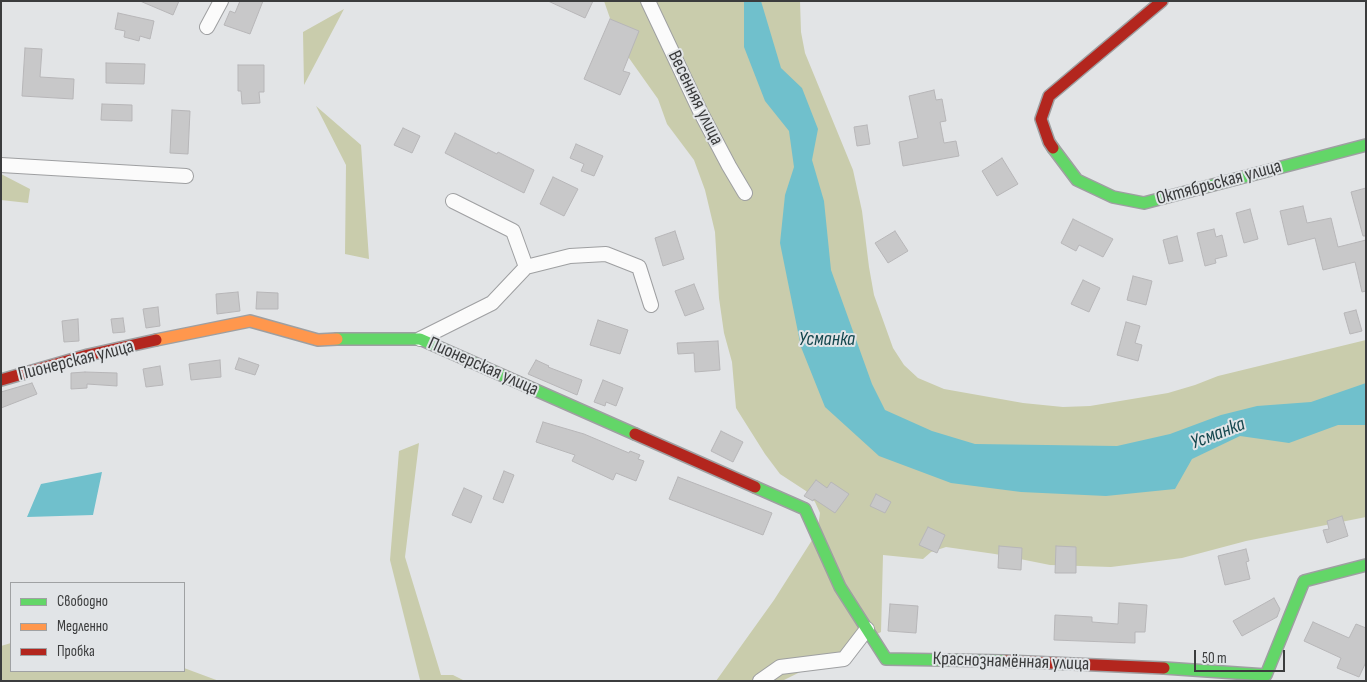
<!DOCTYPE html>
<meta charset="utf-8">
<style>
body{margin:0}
#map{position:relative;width:1367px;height:682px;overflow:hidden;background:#e2e4e6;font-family:"Sofia Sans Condensed",sans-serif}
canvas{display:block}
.frame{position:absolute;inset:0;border:2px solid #3b3c3d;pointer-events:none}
.legend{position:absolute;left:10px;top:582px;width:175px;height:90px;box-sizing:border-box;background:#e1e4e7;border:1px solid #9fa1a3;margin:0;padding:6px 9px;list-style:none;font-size:15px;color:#3b3c3d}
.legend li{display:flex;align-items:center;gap:10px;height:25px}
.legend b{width:25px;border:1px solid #9fa1a3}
.scale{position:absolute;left:1194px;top:650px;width:91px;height:22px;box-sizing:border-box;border:2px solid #3b3c3d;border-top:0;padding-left:6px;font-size:15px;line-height:18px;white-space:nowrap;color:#3b3c3d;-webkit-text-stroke:4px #e1e4e7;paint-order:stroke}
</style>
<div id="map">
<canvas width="1367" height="682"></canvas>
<div class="frame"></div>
<ul class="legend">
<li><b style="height:6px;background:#63d668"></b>Свободно</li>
<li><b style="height:6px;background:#ff974d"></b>Медленно</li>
<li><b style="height:6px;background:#b3261e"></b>Пробка</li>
</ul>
<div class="scale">50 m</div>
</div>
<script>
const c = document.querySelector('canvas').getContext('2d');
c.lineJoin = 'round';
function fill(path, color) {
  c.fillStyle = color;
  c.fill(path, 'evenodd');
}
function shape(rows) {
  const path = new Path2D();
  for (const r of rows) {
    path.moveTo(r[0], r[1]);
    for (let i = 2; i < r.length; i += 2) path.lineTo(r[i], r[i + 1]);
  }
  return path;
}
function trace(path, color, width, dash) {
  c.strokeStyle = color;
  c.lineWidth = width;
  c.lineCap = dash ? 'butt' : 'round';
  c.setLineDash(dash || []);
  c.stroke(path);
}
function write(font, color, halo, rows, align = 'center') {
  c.font = font + ' "Sofia Sans Condensed",sans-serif';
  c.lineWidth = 4;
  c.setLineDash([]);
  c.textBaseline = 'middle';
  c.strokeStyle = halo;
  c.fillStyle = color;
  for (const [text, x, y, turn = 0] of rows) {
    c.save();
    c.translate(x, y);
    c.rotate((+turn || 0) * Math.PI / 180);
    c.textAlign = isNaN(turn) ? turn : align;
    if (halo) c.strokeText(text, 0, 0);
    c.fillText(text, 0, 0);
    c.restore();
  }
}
fill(shape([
 [604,1,800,1,801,32,805,53,853,170,862,211,869,267,874,295,893,348,904,365,918,378,944,389,1023,403,1063,407,1090,406,1168,393,1195,385,1218,376,1366,340,1366,517,1246,541,1182,558,1111,567,1050,565,995,554,946,547,931,552,923,559,883,555,881,632,782,681,716,681,774,600,814,537,818,527,820,513,815,502,806,491,780,474,765,454,736,408,732,362,724,333,719,298,715,232,705,190,694,160,667,124,658,99,619,44],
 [344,9,304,85,303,32],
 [316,106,361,145,369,259,345,254,346,165],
 [1,174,30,189,28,203,1,200],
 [419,443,405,557,441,675,453,675,465,681,419,681,420,680,390,560,399,451],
 [11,643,11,671,184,671,184,668,219,681,1,681,1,646]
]), '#c9ccac');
fill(shape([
 [744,1,761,1,781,68,802,88,818,129,812,160,824,201,831,270,872,384,885,410,932,431,975,444,1117,446,1170,434,1221,415,1257,406,1311,402,1366,383,1366,425,1338,425,1289,443,1240,436,1192,459,1175,489,1106,496,1021,492,951,483,879,456,825,407,801,347,780,243,785,195,794,167,789,131,765,101,744,47],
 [102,472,93,515,27,517,41,484]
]), '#70c0cc');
const building = shape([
 [140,1,179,1,173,15,140,1],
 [240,1,263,1,250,34,224,25,230,11,235,13,240,1],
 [548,1,593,1,585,18,548,1],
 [118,13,154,21,150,39,140,36,139,41,124,37,125,31,115,29,118,13],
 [610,19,639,31,623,71,630,73,620,95,584,79,610,19],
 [25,48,42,49,40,77,74,79,73,99,22,96,25,48],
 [106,63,145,64,144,84,106,83,106,63],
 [238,65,264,65,264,92,259,92,260,103,242,104,241,91,238,91,238,65],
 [934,90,936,100,942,99,946,121,940,122,944,143,956,141,959,156,903,166,899,142,918,138,909,96,934,90],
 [102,104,132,105,132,121,101,120,102,104],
 [172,110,190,111,188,154,170,153,172,110],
 [867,125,870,144,857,146,854,127,867,125],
 [403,128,420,136,412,153,394,145,403,128],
 [455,133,497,154,498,152,534,170,524,193,445,153,455,133],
 [576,144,603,156,594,176,581,171,584,164,570,158,576,144],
 [1002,158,1018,184,997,196,982,171,1002,158],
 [553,177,578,189,564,216,540,204,553,177],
 [1366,188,1366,236,1363,236,1351,192,1366,188],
 [1303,206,1307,223,1331,218,1338,247,1366,240,1366,291,1362,292,1355,262,1323,270,1315,238,1288,245,1280,211,1303,206],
 [1250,209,1258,239,1244,243,1236,213,1250,209],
 [1073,219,1113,239,1103,257,1079,245,1076,251,1061,243,1073,219],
 [1214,229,1216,237,1222,235,1227,256,1215,259,1216,263,1205,266,1197,233,1214,229],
 [675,231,684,259,663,266,655,238,675,231],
 [895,231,908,251,888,263,875,243,895,231],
 [1177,236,1183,261,1169,264,1163,240,1177,236],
 [1133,276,1152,281,1146,305,1127,300,1133,276],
 [1083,280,1100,288,1089,312,1071,304,1083,280],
 [694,284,704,309,685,316,675,291,694,284],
 [238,292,240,311,217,314,216,294,238,292],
 [257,292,278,293,278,309,256,309,257,292],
 [158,307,160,326,146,328,143,309,158,307],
 [1356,310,1362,331,1350,334,1344,313,1356,310],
 [123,318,125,332,113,333,111,319,123,318],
 [78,319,79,341,64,342,62,321,78,319],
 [598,320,628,330,620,354,590,345,598,320],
 [1126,322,1140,326,1135,343,1142,345,1138,361,1117,355,1126,322],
 [718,341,720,370,695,372,694,353,678,354,677,343,718,341],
 [239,358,259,365,255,375,235,369,239,358],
 [220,360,221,377,191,380,189,364,220,360],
 [536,360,549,366,548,367,582,380,577,395,528,374,536,360],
 [160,366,163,385,146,387,143,369,160,366],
 [85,372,117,373,117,386,87,384,87,388,71,389,71,373,85,372],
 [603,380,623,388,616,406,606,402,605,406,594,402,603,380],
 [32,383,37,394,1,408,1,392,32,383],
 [543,422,584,434,629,453,630,451,640,455,638,459,644,461,636,481,616,473,613,480,572,461,575,455,536,442,543,422],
 [721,431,743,442,733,462,711,451,721,431],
 [504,471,514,475,503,503,493,499,504,471],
 [678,477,772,513,763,535,669,499,678,477],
 [816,480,827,488,831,482,849,494,835,513,814,499,813,501,804,496,816,480],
 [464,488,482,496,471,523,452,515,464,488],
 [876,494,891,502,885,513,870,506,876,494],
 [1342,516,1348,536,1327,543,1323,530,1329,529,1327,521,1342,516],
 [928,527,945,535,937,553,919,545,928,527],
 [999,546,1022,548,1021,570,998,568,999,546],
 [1056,546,1076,547,1076,573,1055,573,1056,546],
 [1246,549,1249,561,1246,562,1250,579,1225,585,1218,556,1246,549],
 [1274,598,1280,609,1277,617,1242,636,1233,621,1274,598],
 [1119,603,1147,605,1145,632,1135,632,1135,643,1054,640,1055,615,1092,617,1092,622,1118,624,1119,603],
 [890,604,918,606,916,633,888,631,890,604],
 [1313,622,1349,638,1356,624,1366,628,1366,662,1359,677,1337,668,1341,658,1304,641,1313,622]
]);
fill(building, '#c8c8c9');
trace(building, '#b7b6b8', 1);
const street = shape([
 [648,1,700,111,729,166,745,193],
 [207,27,221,1],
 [1,165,186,176],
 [453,201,513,231,526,267],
 [420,339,492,303,526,267,570,256,606,254,639,267,651,305],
 [760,681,780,667,844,659,867,629]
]);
const fast = shape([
 [1053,148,1077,180,1113,197,1144,203,1366,145],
 [337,339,420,339,635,434],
 [755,487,805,509,840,587,886,659,1005,661],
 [1164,668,1266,675,1304,581,1366,565]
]);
const slow = shape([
 [156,340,250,321,318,340,337,339]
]);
const jam = shape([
 [1053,148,1049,142,1041,119,1049,96,1162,1],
 [1,380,88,355,156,340],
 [635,434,755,487],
 [1005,661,1164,668]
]);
trace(street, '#9e9fa1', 16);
trace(fast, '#9e9fa1', 14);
trace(slow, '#9e9fa1', 14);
trace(jam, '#9e9fa1', 14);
trace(street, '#fbfbfb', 14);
trace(fast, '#63d668', 11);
trace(slow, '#ff974d', 11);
trace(jam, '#b3261e', 11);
write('19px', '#3b3c3d', '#e1e4e7', [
 ["Весенняя улица",695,98,64],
 ["Октябрьская улица",1219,183,-15],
 ["Пионерская улица",76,361,-14],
 ["Пионерская улица",483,367,24],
 ["Краснознамённая улица",1011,662,2]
]);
write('italic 20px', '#15474e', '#e1e4e7', [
 ["Усманка",827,340],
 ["Усманка",1218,434,-21]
]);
</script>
